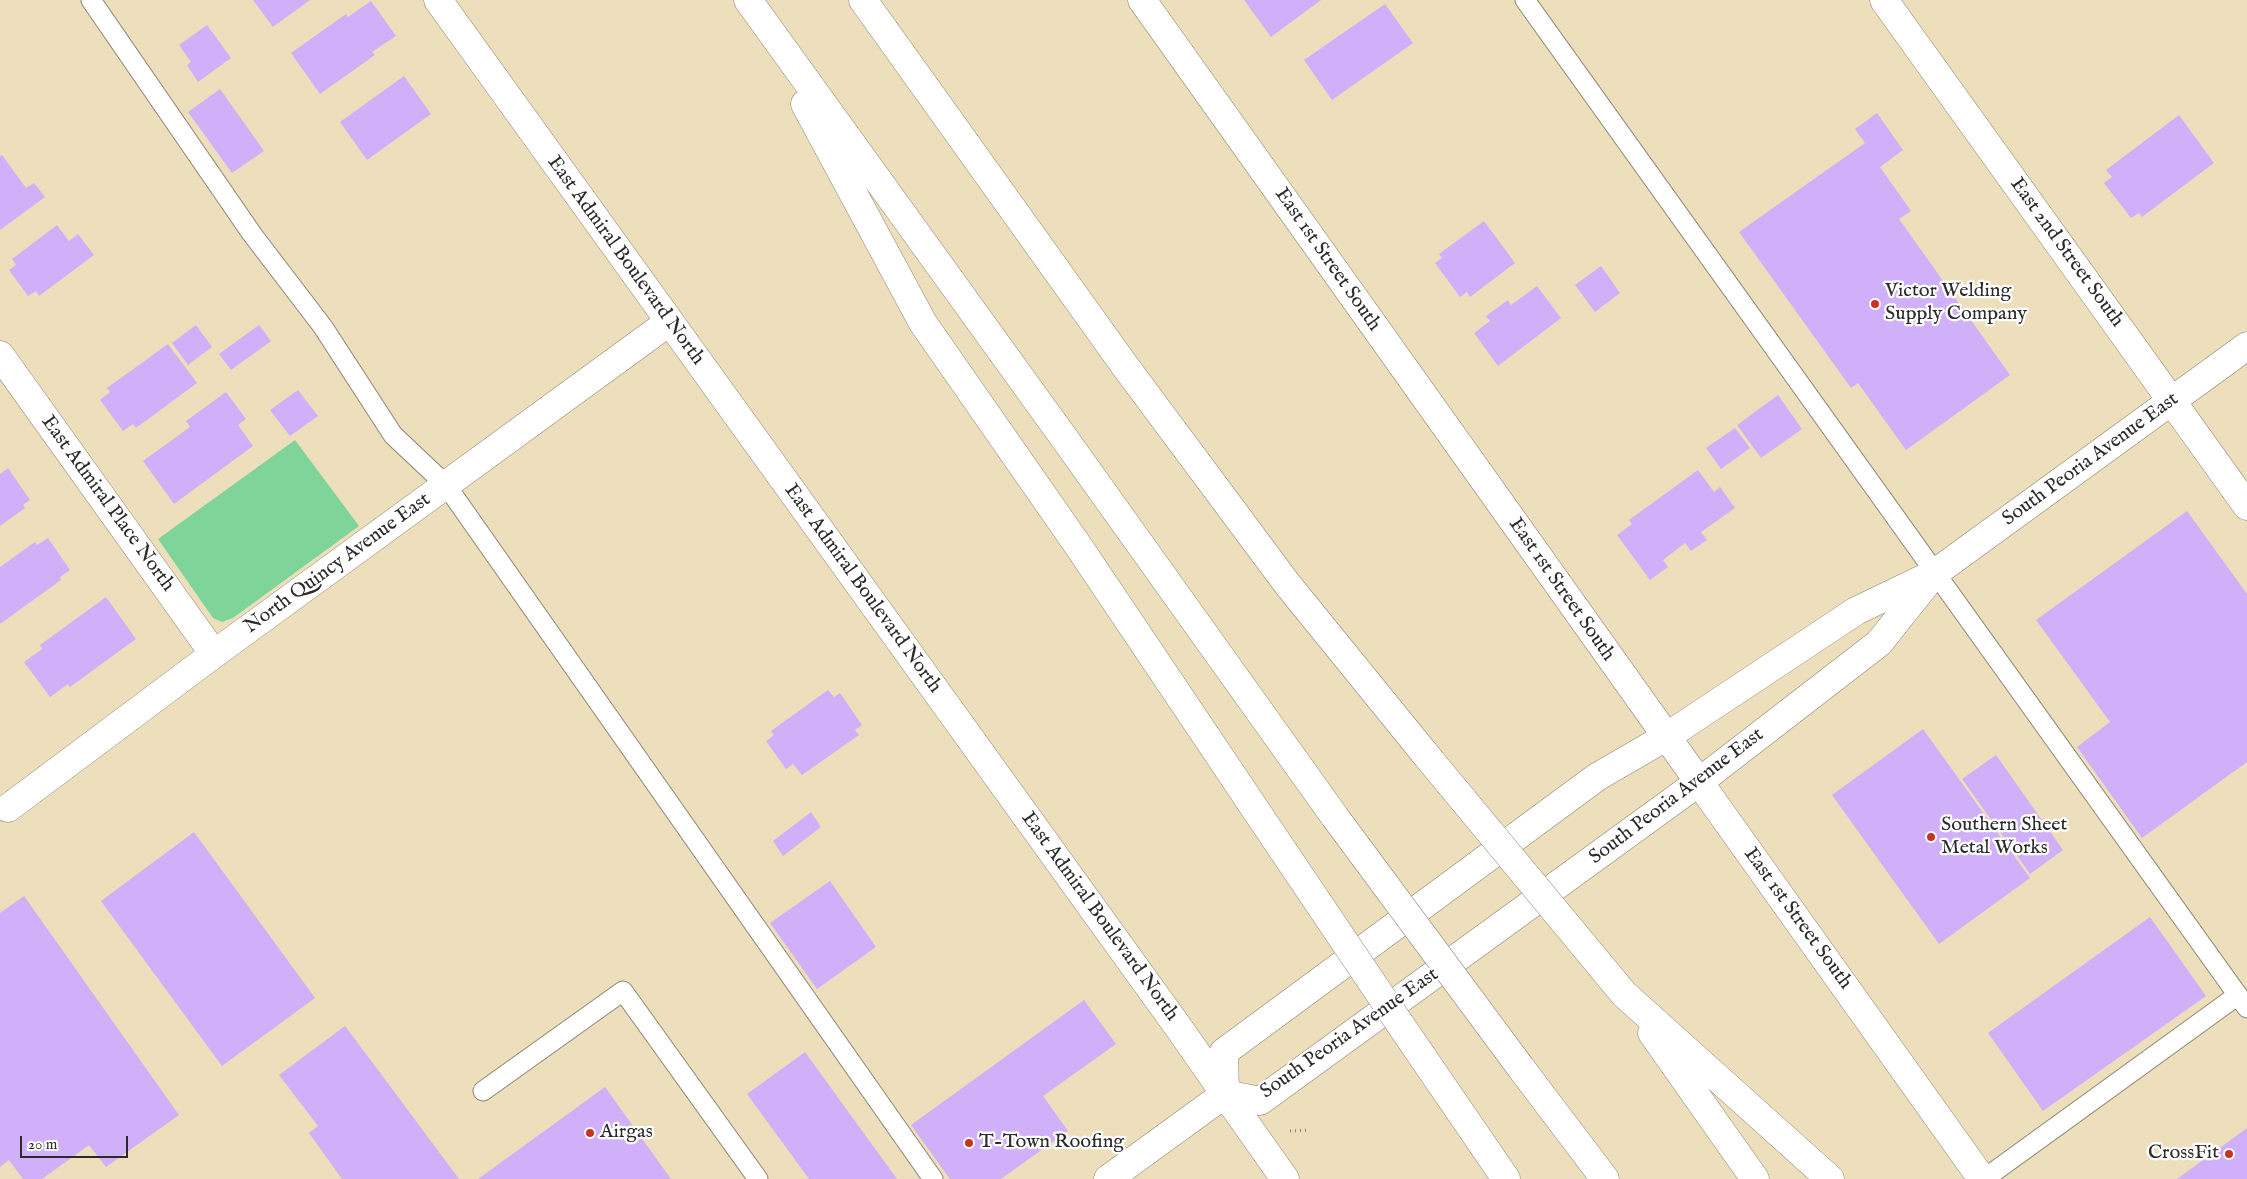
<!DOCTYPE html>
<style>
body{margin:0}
#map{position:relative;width:2247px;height:1179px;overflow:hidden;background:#eddfbc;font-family:"IM FELL English",serif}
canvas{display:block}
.scale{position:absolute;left:20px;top:1136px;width:108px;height:22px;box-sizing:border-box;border:2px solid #2b2b2b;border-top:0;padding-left:6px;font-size:15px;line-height:18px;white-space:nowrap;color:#2b2b2b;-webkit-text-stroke:4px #fff;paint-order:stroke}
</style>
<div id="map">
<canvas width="2247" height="1179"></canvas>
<div class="scale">20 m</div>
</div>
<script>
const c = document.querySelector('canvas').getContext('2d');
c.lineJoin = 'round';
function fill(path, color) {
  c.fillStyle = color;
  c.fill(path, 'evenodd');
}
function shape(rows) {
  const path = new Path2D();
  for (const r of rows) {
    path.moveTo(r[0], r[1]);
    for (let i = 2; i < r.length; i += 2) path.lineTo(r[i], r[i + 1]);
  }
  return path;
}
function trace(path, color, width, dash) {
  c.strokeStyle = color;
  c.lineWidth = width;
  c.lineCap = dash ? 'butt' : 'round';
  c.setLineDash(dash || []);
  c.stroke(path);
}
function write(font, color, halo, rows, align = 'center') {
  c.font = font + ' "IM FELL English",serif';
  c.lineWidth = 4.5;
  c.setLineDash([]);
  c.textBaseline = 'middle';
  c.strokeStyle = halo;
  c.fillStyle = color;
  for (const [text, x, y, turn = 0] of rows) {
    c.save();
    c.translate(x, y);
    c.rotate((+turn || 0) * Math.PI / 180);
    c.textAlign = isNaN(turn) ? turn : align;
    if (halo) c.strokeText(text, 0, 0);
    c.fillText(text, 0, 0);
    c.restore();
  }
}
fill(shape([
 [295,440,359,526,233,618,222,622,213,618,158,539]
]), '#7fd599');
fill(shape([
 [253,0,310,0,273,27],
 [1244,0,1321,0,1271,37],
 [371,1,396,36,372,52,375,55,320,94,291,53,346,14,348,17],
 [1385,4,1413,43,1332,100,1304,60],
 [207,25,231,58,198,82,187,65,191,62,179,45],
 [404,76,431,114,367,160,340,122],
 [220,89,264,151,232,173,188,112],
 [1877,113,1903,150,1880,167,1911,211,1899,219,2010,375,1906,450,1858,383,1851,388,1739,232,1865,143,1855,129],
 [2179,115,2214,163,2142,217,2139,213,2131,218,2104,183,2112,177,2106,170],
 [2,155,26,188,34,183,45,197,0,230,0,156],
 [1484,221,1515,263,1470,297,1467,292,1460,297,1435,263,1442,258,1439,254],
 [57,225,69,241,78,234,94,255,39,296,36,291,28,296,9,270,16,265,12,259],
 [1601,266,1620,293,1595,312,1575,285],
 [1537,286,1561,318,1498,366,1474,333,1490,321,1486,316,1508,300,1511,305],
 [196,325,212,347,188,365,172,343],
 [259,325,271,341,231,370,219,354],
 [168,344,197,383,136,428,133,424,123,431,100,400,110,392,107,388],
 [298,390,318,416,290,436,270,410],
 [226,392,246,419,238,425,253,446,174,504,143,461,190,427,186,421],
 [1778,395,1802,429,1761,458,1737,425],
 [1735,428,1750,448,1721,469,1706,448],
 [8,468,30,500,23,505,25,508,0,526,0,474],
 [1698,470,1714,492,1720,487,1735,508,1701,532,1707,540,1691,551,1685,543,1663,560,1668,567,1650,580,1617,535,1632,524,1629,520],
 [2187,511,2247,594,2247,762,2142,838,2077,747,2110,722,2036,620],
 [48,538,70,570,60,577,61,580,0,624,0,567,35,542,37,545],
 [106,597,136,639,70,687,68,684,50,697,24,662,42,649,40,645],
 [828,690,834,697,840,693,862,725,855,730,859,735,802,775,793,764,786,769,766,741,774,735,771,731],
 [1923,729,2030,878,1939,944,1832,795],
 [1996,755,2063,850,2030,874,1962,779],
 [811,812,821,827,783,856,773,841],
 [194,832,315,998,222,1066,101,901],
 [830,881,876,947,817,989,770,923],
 [24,896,179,1115,106,1167,89,1145,42,1179,23,1179,9,1160,0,1167,0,913],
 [2150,917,2206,996,2043,1111,1988,1033],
 [1084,1000,1116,1044,1043,1096,1068,1131,1001,1179,950,1179,911,1125],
 [345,1026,384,1078,459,1179,342,1179,309,1133,318,1126,279,1075],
 [805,1052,897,1179,809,1179,747,1094],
 [605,1087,671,1179,478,1179],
 [2247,1128,2247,1179,2177,1179]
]), '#cfb0f9');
const service = shape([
 [91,0,252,234,323,327,393,435,446,485,933,1179],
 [1525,0,2247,1008],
 [483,1091,623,991,758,1179],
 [1984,1179,2238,995]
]);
const minor = shape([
 [1884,0,2247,506],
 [0,355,214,654],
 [8,808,214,654,669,322]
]);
const tertiary = shape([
 [1699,782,1982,1179],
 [1225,1094,1285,1179]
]);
const secondary = shape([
 [438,0,1181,1031,1225,1094],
 [1142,0,1699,782],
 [1225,1094,1224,1052,1597,777,1666,737,1856,611,1935,573,2247,346],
 [1225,1094,1260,1101,1699,782,1879,643,1930,579],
 [1108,1179,1225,1094]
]);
const motorway = shape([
 [748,0,1067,442,1335,817],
 [863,0,1125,366,1288,585,1426,755],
 [805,104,923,323,1079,547,1284,852],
 [1624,994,1830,1179],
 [1400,1024,1506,1179],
 [1652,1033,1755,1179],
 [1521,1068,1605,1179]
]);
trace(service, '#8c8574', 21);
trace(minor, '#8c8574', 29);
trace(tertiary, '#8c8574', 29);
trace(secondary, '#8c8574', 29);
trace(motorway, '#8c8574', 29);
trace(shape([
 [1290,1131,1309,1130]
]), '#8c8574', 3, [1, 4]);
trace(service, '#fff', 19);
trace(minor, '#fff', 28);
trace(tertiary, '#fff', 28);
trace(secondary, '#fff', 28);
trace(motorway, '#fff', 28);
const motorwayBridge = shape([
 [1426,755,1624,994],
 [1335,817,1521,1068],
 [1284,852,1400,1024]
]);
trace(motorwayBridge, '#8c8574', 29, []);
trace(motorwayBridge, '#fff', 28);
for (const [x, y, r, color] of [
 [1875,304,5,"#c8321e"],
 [1931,837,5,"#c8321e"],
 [590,1133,5,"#c8321e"],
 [969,1143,5,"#c8321e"],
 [2229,1154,5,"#c8321e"]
]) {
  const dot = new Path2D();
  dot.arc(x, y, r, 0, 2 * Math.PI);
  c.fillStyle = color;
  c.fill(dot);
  trace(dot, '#fff', 2);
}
write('20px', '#2b2b2b', '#fff', [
 ["East 2nd Street South",2066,253,54],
 ["East 1st Street South",1327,260,55],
 ["East Admiral Boulevard North",625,261,54],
 ["South Peoria Avenue East",2091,460,-36],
 ["East Admiral Place North",107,504,54],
 ["North Quincy Avenue East",338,564,-36],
 ["East Admiral Boulevard North",862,589,54],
 ["East 1st Street South",1561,590,55],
 ["South Peoria Avenue East",1677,797,-37],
 ["East Admiral Boulevard North",1099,917,54],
 ["East 1st Street South",1797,919,54],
 ["South Peoria Avenue East",1350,1034,-35]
]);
write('20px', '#2b2b2b', '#fff', [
 ["Victor Welding",1885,292],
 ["Supply Company",1885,315],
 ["Southern Sheet",1941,826],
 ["Metal Works",1941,849],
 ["Airgas",600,1133],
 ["T-Town Roofing",979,1143],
 ["CrossFit",2219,1154,"right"]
], 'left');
</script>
